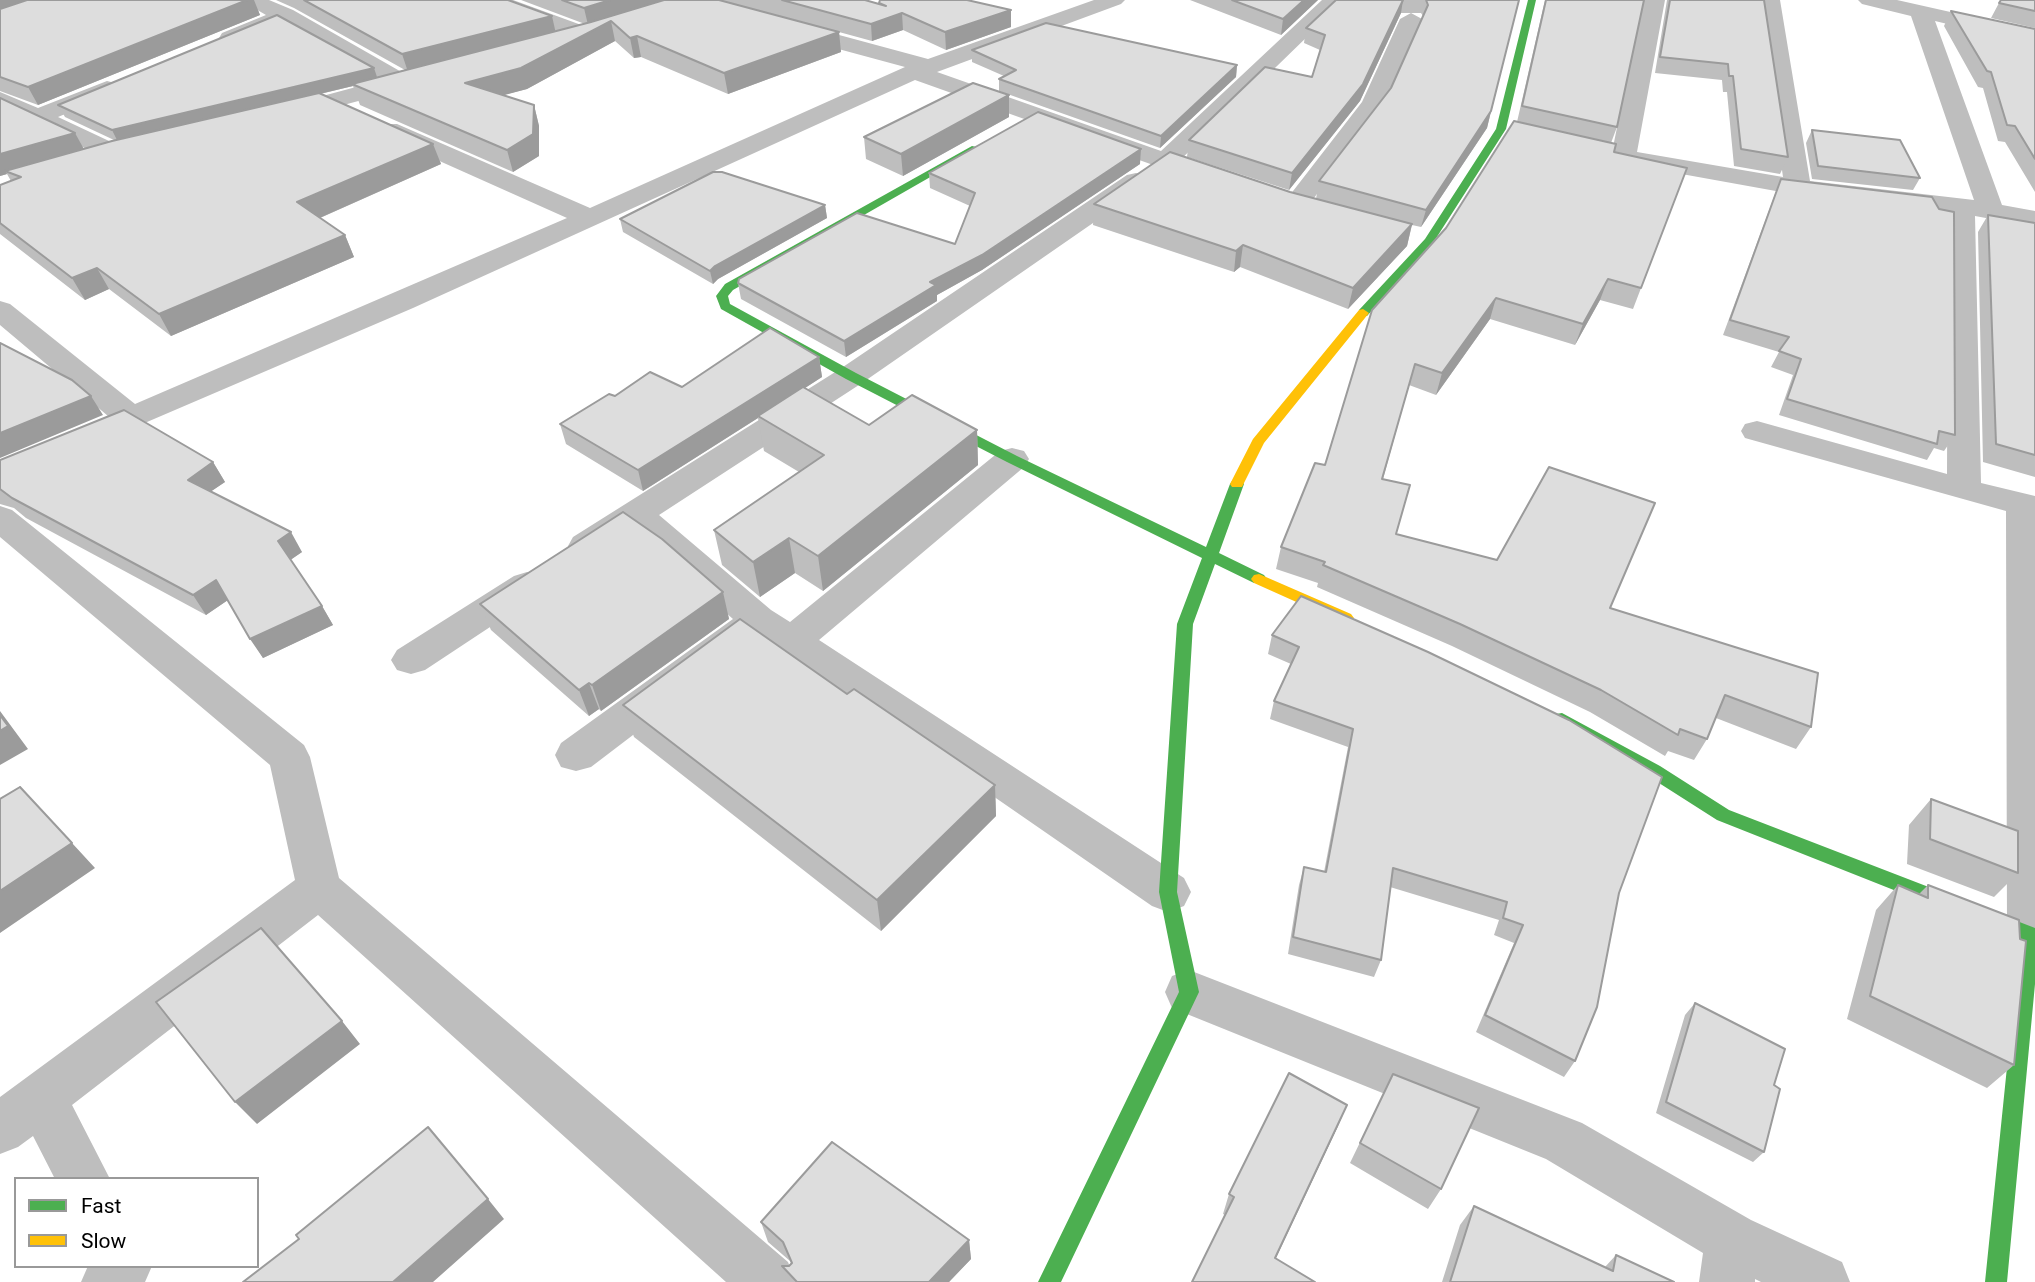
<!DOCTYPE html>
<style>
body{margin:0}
#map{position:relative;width:2035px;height:1282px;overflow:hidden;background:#fff;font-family:Roboto,sans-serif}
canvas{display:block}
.legend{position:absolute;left:14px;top:1177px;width:245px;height:91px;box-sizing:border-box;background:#fff;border:2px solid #999;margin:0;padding:9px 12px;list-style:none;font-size:21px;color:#000}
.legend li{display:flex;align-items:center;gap:14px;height:35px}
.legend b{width:35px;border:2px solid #999}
</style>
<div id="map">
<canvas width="2035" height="1282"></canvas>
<ul class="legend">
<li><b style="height:9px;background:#4caf50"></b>Fast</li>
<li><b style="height:9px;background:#ffc107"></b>Slow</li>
</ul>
</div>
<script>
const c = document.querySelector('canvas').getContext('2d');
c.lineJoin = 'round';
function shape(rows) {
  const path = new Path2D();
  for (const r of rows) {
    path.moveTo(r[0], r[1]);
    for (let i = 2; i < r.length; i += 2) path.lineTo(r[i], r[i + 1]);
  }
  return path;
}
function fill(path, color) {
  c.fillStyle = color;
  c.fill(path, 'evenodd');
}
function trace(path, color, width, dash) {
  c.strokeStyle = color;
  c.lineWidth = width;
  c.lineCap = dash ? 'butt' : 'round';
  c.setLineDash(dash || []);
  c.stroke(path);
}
fill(shape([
 [253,0,269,0,293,10,405,74,416,75,420,80,411,87,287,120,278,118,275,113,278,108,382,80,282,24,238,43,222,43,219,38,222,33,266,15,254,8,250,4,253,0],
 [482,0,513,0,595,30,598,35,595,40,579,40,486,4,482,0],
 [1094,0,1125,0,1121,4,937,72,1161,151,1322,0,1345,0,1174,166,1156,166,915,80,413,308,0,485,0,461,108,416,0,325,0,301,10,304,135,404,567,218,379,134,376,129,379,124,397,124,590,208,905,67,783,34,780,29,783,24,791,22,928,59,1094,0],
 [1643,0,1665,0,1637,152,1783,177,1758,0,1780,0,1810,181,1974,200,1911,16,1862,4,1858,0,1897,0,2035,31,2035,45,1935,21,2002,205,2035,211,2035,227,1975,216,1981,483,2035,496,2035,954,2030,956,2014,950,2007,935,2006,511,1745,438,1741,431,1745,424,1757,421,1947,474,1948,212,1798,195,1615,162,1611,157,1643,0],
 [1411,13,1422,19,1385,103,1305,210,1287,210,1283,204,1362,102,1400,19,1411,13],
 [107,81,115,83,119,88,115,93,58,117,124,148,128,153,124,158,106,158,0,108,0,92,38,108,107,81],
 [1136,173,1145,175,1149,181,1145,187,862,383,659,515,771,610,790,622,1000,451,1012,448,1024,451,1029,459,1024,467,819,640,1184,878,1191,892,1184,906,1168,912,1152,906,776,646,759,639,591,767,576,771,561,767,555,755,561,743,733,619,634,532,599,555,586,558,573,555,568,546,573,537,840,369,1127,175,1136,173],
 [0,506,12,510,304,745,310,757,339,878,788,1262,796,1282,726,1282,318,915,72,1105,110,1179,55,1179,33,1136,18,1147,0,1154,0,1097,295,880,270,765,0,537,0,506],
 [527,572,540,576,545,585,540,594,425,670,411,674,397,670,391,660,397,650,514,576,527,572],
 [1189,970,1582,1123,1751,1220,1842,1262,1850,1282,1761,1282,1755,1279,1755,1282,1699,1282,1703,1253,1546,1159,1172,1008,1165,992,1172,976,1189,970],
 [88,1266,152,1266,145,1282,81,1282,88,1266]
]), '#bebebe');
fill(shape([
 [1528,0,1536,0,1506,129,1433,243,1367,316,1359,316,1359,310,1425,239,1496,129,1528,0],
 [972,146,981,148,733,290,728,296,730,304,856,373,1017,456,1206,547,1230,484,1232,481,1242,481,1244,484,1219,553,1264,575,1267,579,1264,583,1254,583,1215,564,1193,624,1177,892,1199,992,1061,1282,1038,1282,1179,992,1159,892,1177,624,1202,558,1007,462,846,379,721,309,716,296,725,284,972,146],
 [1562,713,1660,766,1729,810,2035,928,2035,984,2007,1282,1985,1282,2020,940,1717,820,1648,776,1556,724,1554,719,1556,714,1562,713]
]), '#4caf50');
fill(shape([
 [1363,309,1369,313,1264,443,1242,487,1232,487,1230,484,1253,439,1359,310,1363,309],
 [1259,574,1351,614,1354,618,1346,624,1341,622,1254,583,1251,579,1254,575,1259,574]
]), '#ffc107');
fill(shape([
 [0,0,254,0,260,15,38,105,0,91],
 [276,0,508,0,552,16,556,32,585,24,521,0,865,0,880,4,880,0,1011,27,946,50,903,30,872,41,839,32,841,52,728,94,641,57,634,58,615,41,527,89,503,95,534,105,539,126,539,156,513,172,360,105,353,86,320,94,433,144,441,164,320,218,345,235,354,257,171,336,109,289,85,300,0,234,0,185,11,181,7,174,0,176,0,98,83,149,114,140,65,117,58,105,377,77,405,70,294,8],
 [1190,0,1318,0,1281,35],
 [1336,0,1519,0,1487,128,1421,227,1412,225,1407,246,1348,309,1240,267,1234,272,1093,225,1094,204,1290,192,1316,199,1319,181,1391,88,1423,16,1421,13,1401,13,1360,101,1289,190,1187,157,1189,140,1312,77,1320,50,1304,43,1306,28],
 [1545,0,1644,0,1617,127,1611,143,1614,152,1687,168,1633,309,1600,300,1575,345,1490,319,1436,395,1409,385,1383,479,1396,534,1610,608,1811,727,1796,749,1716,718,1707,739,1694,760,1668,751,1665,756,1590,712,1452,646,1317,587,1318,583,1276,569,1281,547,1325,465,1446,228,1517,122],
 [1667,0,1764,0,1788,157,1780,174,1734,166,1727,92,1723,92,1722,80,1655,73],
 [2035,0,2035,28,1991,18,1999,3],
 [1951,11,2035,29,2035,192,2005,142,1998,141,1983,88,1978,87,1944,26],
 [972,50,1237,65,1236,77,1160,148,999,91,999,79,1004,76,972,62],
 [1009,95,1009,117,903,176,866,159,864,137],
 [1812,130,1920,178,1913,190,1812,179,1806,143],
 [1140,164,982,270,937,295,937,301,846,357,741,299,738,283,955,244,970,206,930,188,929,173],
 [1781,179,1955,435,1944,451,1934,448,1927,460,1779,415,1793,375,1771,367,1779,352,1723,335,1775,194],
 [825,205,827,218,718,279,713,284,623,232,620,219],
 [1988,215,2035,223,2035,477,1983,462,1978,232],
 [819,357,822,377,805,388,869,425,977,430,978,465,823,591,795,573,760,597,722,565,714,530,799,472,764,451,758,418,643,491,566,444,560,424,615,396,682,387],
 [0,460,213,462,225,482,211,491,302,552,290,560,322,606,333,625,263,658,228,600,206,615,26,518,14,508,0,504],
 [723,592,729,619,601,711,599,709,589,716,491,630,480,604],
 [1301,596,1619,893,1575,1061,1564,1077,1476,1032,1514,943,1494,935,1499,920,1390,887,1381,960,1374,977,1288,954,1299,885,1304,867,1324,872,1348,747,1270,719,1274,701,1291,664,1268,654,1272,635],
 [847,694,995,785,996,816,881,931,634,737,623,705],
 [1931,799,2018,873,1994,897,1907,864,1909,825],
 [1898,885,1919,894,1928,885,2020,939,2014,1065,1987,1088,1847,1019,1876,910],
 [1695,1003,1774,1085,1764,1152,1753,1162,1656,1113,1685,1015],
 [1393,1074,1441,1189,1428,1209,1350,1163],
 [1338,1126,1275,1259,1192,1282,1225,1215,1223,1214,1229,1194],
 [1474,1206,1605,1267,1616,1255,1674,1282,1442,1282,1460,1225],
 [761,1222,969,1240,971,1259,949,1282,788,1282,782,1266,789,1266,791,1263,790,1261,768,1242]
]), '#bebebe');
fill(shape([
 [0,0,32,0,0,10],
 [246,0,254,0,260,15,38,105,28,87],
 [610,0,669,0,588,25,584,8],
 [1304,0,1318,0,1281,35,1283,19],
 [1403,0,1401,13,1360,101,1289,190,1292,173],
 [1011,10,1011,27,946,50,945,32],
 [902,13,903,30,872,41,871,24],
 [552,16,556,34,408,72,402,54],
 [611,21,615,41,527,89,471,104,465,83],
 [839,32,841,52,728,94,724,73],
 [637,36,641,57,634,58,630,38],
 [1237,65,1236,77,1160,148,1161,136],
 [374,68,378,80,352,84,353,86,118,142,112,130],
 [1009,95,1009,117,903,176,901,154],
 [534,105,539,126,539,156,513,172,507,150],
 [1491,111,1487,128,1421,227,1426,210],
 [75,133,85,151,5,171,7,174,0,176,0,154],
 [433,144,441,164,306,224,297,202],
 [1141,149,1140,164,982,270,937,295,937,301,846,357,844,341,930,282],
 [825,205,827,218,718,279,713,284,710,271,715,266],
 [1412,224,1407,246,1348,309,1353,288],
 [345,235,354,257,171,336,159,314],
 [1243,245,1240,267,1234,272,1236,251],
 [97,268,109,289,85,300,72,278],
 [1608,279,1600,300,1575,345,1583,324],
 [1496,298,1490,319,1436,395,1442,373],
 [819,357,822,377,760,417,758,416,758,418,643,491,638,470],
 [91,396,103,415,0,458,0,433],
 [977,430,978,465,823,591,818,556],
 [213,462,225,482,200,499,188,480],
 [291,532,302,552,289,561,278,541],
 [789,538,795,573,760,597,753,562],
 [216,580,228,600,206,615,193,595],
 [723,592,729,619,601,711,592,685],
 [322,606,333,625,263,658,250,639],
 [589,683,599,709,589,716,579,690],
 [0,711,28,749,0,765],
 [995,785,996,816,881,931,877,900],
 [72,843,95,868,0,933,0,891],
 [342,1021,360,1044,257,1124,235,1102],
 [1347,1105,1338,1126,1267,1277,1275,1258],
 [488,1199,504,1219,433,1282,393,1282],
 [969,1240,971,1259,949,1282,929,1282]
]), '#9b9b9b');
const building = shape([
 [27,0,247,0,28,87,0,77,0,9,27,0],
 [304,0,508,0,552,16,402,54,304,0],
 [562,0,610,0,584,8,562,0],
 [664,0,719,0,839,32,724,73,637,36,630,38,611,21,521,68,465,83,534,105,533,134,507,150,352,84,591,22,664,0],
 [782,0,865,0,886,6,879,3,880,0,967,0,1011,10,945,32,902,13,871,24,782,0],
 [1232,0,1304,0,1283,19,1232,0],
 [1336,0,1403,0,1363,84,1292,173,1189,140,1265,67,1312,77,1325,35,1306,28,1336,0],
 [1426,0,1519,0,1491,111,1426,210,1319,181,1391,88,1428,5,1426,0],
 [1546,0,1644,0,1617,127,1522,106,1546,0],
 [1670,0,1764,0,1788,157,1741,149,1733,76,1729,76,1728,64,1660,57,1670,0],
 [2001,0,2035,0,2035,11,1999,3,2001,0],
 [1951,11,2035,29,2035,159,2015,126,2007,125,1991,72,1987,71,1951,11],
 [277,15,374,68,112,130,58,105,277,15],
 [1046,23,1237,65,1161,136,999,79,1016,70,972,50,1046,23],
 [973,83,1009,95,901,154,864,137,973,83],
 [319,93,433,144,297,202,345,235,159,314,97,268,72,278,0,223,0,185,21,177,5,171,112,141,319,93],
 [0,98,75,133,0,154,0,98],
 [1038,112,1141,149,982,255,930,282,936,285,844,341,738,283,739,279,857,213,955,244,975,193,929,173,1038,112],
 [1514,121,1616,144,1614,152,1687,168,1641,288,1608,279,1583,324,1496,298,1442,373,1415,364,1382,479,1410,485,1396,534,1497,560,1549,467,1655,503,1610,608,1818,673,1811,727,1725,695,1707,739,1680,729,1678,735,1601,690,1460,624,1323,565,1325,562,1281,547,1315,463,1325,465,1372,310,1446,228,1514,121],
 [1812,130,1900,140,1920,178,1818,166,1812,130],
 [1170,152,1290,192,1412,224,1353,288,1243,245,1236,251,1094,204,1170,152],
 [713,172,722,172,825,205,715,266,710,271,620,219,713,172],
 [1781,179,1932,197,1939,209,1954,212,1955,435,1939,431,1937,444,1787,399,1801,359,1779,351,1789,337,1730,320,1781,179],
 [1988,215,2035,223,2035,455,1996,444,1988,215],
 [770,328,819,357,638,470,560,424,609,394,615,396,650,372,682,387,770,328],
 [0,343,72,380,91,396,0,433,0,343],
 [803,387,869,425,912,395,977,430,818,556,789,538,753,562,714,530,824,455,758,416,803,387],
 [124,410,213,462,188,480,291,532,278,541,322,606,250,639,216,580,193,595,12,498,0,489,0,460,124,410],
 [623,512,662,539,723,592,592,685,589,683,579,690,480,604,623,512],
 [1301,596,1428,652,1569,720,1662,777,1619,893,1597,1007,1575,1061,1485,1015,1523,925,1503,918,1507,902,1393,868,1381,960,1293,937,1304,867,1326,872,1353,729,1274,701,1299,647,1272,635,1301,596],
 [740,619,847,694,854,689,995,785,877,900,623,705,740,619],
 [0,715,8,726,0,731,0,715],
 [20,787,72,843,0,891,0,799,20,787],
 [1931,799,2018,831,2018,873,1930,839,1931,799],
 [1898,885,1928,898,1928,885,2019,920,2020,939,2026,941,2014,1065,1870,996,1898,885],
 [261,928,342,1021,235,1102,156,1002,261,928],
 [1695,1003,1785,1049,1774,1085,1780,1089,1764,1152,1666,1102,1695,1003],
 [1289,1073,1347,1105,1275,1258,1315,1282,1192,1282,1234,1197,1229,1194,1289,1073],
 [1393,1074,1479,1108,1441,1189,1360,1143,1393,1074],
 [428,1127,488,1199,393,1282,243,1282,299,1239,296,1235,428,1127],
 [832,1142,969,1240,929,1282,797,1282,782,1266,789,1266,792,1263,783,1242,761,1222,832,1142],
 [1474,1206,1613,1271,1616,1255,1674,1282,1450,1282,1474,1206]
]);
fill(building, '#ddd');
trace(building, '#9b9b9b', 2);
</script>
